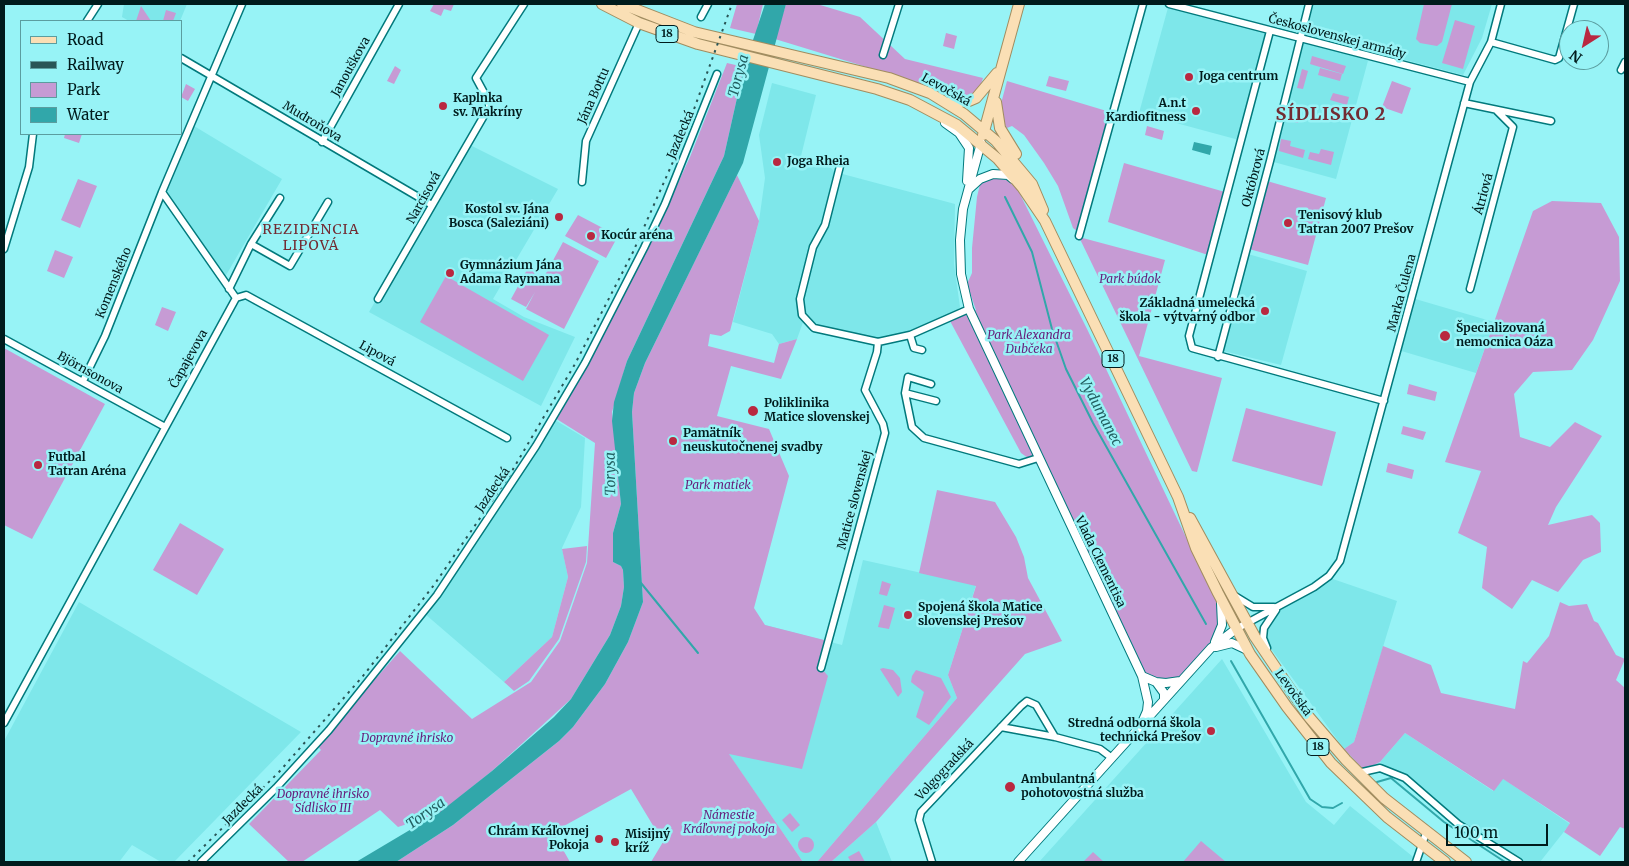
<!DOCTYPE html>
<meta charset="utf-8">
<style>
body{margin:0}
#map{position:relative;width:1629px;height:866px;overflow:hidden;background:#97f3f6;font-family:Merriweather,serif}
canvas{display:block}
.frame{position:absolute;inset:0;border:5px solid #001b1c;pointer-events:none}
.legend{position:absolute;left:20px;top:20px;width:162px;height:115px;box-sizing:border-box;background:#97f3f6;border:1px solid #5b9d9f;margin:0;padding:6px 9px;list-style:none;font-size:15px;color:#001b1c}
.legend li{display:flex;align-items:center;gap:10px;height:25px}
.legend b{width:25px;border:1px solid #5b9d9f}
.north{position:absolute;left:1559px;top:20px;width:50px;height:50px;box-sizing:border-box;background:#97f3f6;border:1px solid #5b9d9f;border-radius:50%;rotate:215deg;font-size:14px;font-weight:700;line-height:20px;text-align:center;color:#001b1c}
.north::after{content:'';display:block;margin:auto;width:18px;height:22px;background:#b92840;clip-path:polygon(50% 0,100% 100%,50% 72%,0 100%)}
.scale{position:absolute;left:1446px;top:824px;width:102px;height:22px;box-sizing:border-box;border:2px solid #001b1c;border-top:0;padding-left:6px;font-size:15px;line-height:18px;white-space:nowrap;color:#001b1c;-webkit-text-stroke:4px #97f3f6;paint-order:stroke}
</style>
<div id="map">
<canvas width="1629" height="866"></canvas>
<div class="frame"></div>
<ul class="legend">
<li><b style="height:6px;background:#fadfb5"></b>Road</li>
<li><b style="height:6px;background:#295657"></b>Railway</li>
<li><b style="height:14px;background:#c69bd4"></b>Park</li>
<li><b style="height:14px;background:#31a7aa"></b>Water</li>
</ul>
<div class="north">N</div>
<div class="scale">100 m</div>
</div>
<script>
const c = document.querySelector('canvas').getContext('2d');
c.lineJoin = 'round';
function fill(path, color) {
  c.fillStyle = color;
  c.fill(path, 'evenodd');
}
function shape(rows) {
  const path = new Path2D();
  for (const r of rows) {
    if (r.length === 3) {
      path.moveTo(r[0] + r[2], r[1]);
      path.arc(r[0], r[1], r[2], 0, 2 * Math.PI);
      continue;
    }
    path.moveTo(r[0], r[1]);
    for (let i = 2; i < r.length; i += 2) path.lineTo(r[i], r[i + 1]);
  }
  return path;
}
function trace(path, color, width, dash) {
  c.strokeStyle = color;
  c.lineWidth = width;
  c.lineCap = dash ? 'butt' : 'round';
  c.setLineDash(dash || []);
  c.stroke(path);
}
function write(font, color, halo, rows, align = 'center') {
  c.font = font + ' Merriweather,serif';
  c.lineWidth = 5;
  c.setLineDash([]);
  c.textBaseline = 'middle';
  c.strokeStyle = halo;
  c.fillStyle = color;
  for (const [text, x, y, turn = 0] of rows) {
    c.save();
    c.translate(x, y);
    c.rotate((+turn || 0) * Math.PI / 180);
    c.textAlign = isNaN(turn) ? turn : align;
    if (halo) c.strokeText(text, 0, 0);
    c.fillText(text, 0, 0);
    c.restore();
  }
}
fill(shape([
 [124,4,187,4,180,21,129,21,122,17],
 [1169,4,1268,31,1239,140,1139,113],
 [1313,4,1492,4,1482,38,1463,75,1305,34],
 [1300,39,1369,57,1336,179,1270,161],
 [772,83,816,95,801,156,816,164,831,168,835,172,955,204,954,264,960,307,950,321,879,343,817,327,806,314,797,339,779,344,772,334,733,322,759,221,765,178,759,135],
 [194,126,282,179,225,277,174,203,166,195],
 [466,143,558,189,493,299,524,317,575,337,541,406,369,312],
 [1248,254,1307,271,1281,365,1223,351],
 [1412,298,1494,322,1476,373,1398,350],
 [555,420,585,438,581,507,562,548,568,577,552,637,504,682,425,614],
 [863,560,976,585,948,675,957,698,817,862,803,862,728,753,765,625,842,645],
 [1327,577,1397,601,1354,742,1344,749,1264,639,1271,612],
 [79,602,301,732,174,862,161,862,132,845,119,862,4,862,4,741],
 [1222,659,1306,802,1334,825,1350,806,1417,860,1416,862,1039,862],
 [1405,733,1493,791,1502,778,1570,824,1540,862,1513,862,1498,854,1380,762],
 [876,822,892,862,831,862]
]), '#7ee7ea');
fill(shape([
 [434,4,454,4,451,11,444,9,441,16,430,11],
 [737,4,763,4,756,34,730,28],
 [786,4,817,4,860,17,905,59,983,78,980,87,974,95,958,100,909,80,775,39],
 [1424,4,1452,4,1442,42,1437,46,1420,43,1416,39],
 [141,6,151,21,136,21],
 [166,10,176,13,173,21,163,21],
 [1455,20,1475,26,1463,69,1442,63],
 [946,33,957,36,954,49,943,46],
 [1312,56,1346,66,1343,74,1310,64],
 [727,63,744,67,724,156,627,361,612,412,621,504,613,533,613,562,621,566,623,570,624,587,621,606,610,635,571,699,492,771,440,813,398,827,380,810,302,862,289,862,249,824,321,750,317,745,400,651,472,719,531,682,560,641,587,563,595,443,555,418,576,383,654,235,690,157],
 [395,66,401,70,394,84,387,81],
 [1320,68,1342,74,1340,81,1318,75],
 [1302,69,1308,71,1303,89,1297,88],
 [1049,76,1069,81,1066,91,1046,86],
 [1007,81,1110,112,1077,231,1073,228,1058,186,1044,163,1024,135,1012,126,1007,128,998,115],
 [1392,81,1411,88,1402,114,1382,107],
 [186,84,195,89,188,101,181,97],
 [1333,93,1349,97,1347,105,1330,100],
 [1291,104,1302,107,1298,123,1287,120],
 [1147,126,1164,131,1162,140,1145,135],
 [65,134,82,134,79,143,64,138],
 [1281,139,1291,141,1290,146,1305,150,1303,158,1279,151],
 [1321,149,1334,152,1331,165,1308,159,1310,152,1319,154],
 [1124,163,1225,192,1208,255,1108,222],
 [737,175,759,221,730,331,721,336,710,334,708,346,774,363,779,344,797,339,781,379,731,366,717,416,769,429,789,476,754,608,765,625,828,641,821,668,828,676,802,769,729,754,803,862,651,862,663,842,631,789,553,832,570,862,396,862,453,825,559,741,573,727,605,684,628,642,643,602,632,412,634,393,645,363],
 [993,178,1008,180,1018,190,1088,331,1221,611,1212,645,1187,678,1169,680,1145,675,1042,468,1021,453,950,321,976,310,967,284,972,273,972,248,977,197,980,184],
 [78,179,97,186,80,228,61,220],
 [1267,181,1326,198,1308,265,1249,249],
 [1552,201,1601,203,1619,237,1620,281,1593,340,1572,370,1533,372,1514,394,1520,437,1550,447,1575,422,1602,436,1556,507,1548,525,1592,515,1600,523,1601,552,1583,560,1558,592,1532,580,1512,609,1482,588,1487,547,1458,533,1481,471,1445,462,1533,211],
 [578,215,618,236,606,258,565,236],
 [1079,237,1165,260,1139,356,1222,378,1197,472,1192,471],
 [563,242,599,261,564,329,526,309,535,292,526,307,511,299,528,268,544,277],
 [55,250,73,257,64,278,47,271],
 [446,276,549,335,523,381,420,322],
 [162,307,176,312,168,331,155,325],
 [4,348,105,404,32,539,4,525],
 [1409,384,1437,392,1435,401,1407,394],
 [1246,408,1336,432,1322,486,1232,461],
 [1403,426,1426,432,1423,440,1401,434],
 [1388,463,1414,470,1412,479,1386,472],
 [937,490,995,502,1016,537,1024,557,1028,578,1062,641,1025,654,876,822,831,862,817,862,957,698,948,675,976,586,919,573],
 [180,523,224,549,197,595,153,570],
 [587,546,586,562,559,639,529,681,514,691,504,682,552,637,568,577,562,549],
 [882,581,891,584,887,596,879,594],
 [925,607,5.5],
 [1560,602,1569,606,1587,604,1594,621,1598,623,1616,655,1625,659,1616,680,1625,688,1625,829,1620,827,1600,856,1564,832,1570,823,1503,779,1494,791,1405,733,1380,762,1364,770,1344,749,1354,742,1383,646,1431,665,1441,693,1515,709,1523,661,1527,663,1549,636],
 [884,605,895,608,889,629,878,627],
 [883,668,893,670,900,678,902,692,898,697,880,669],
 [916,670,941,678,951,697,929,725,916,717,924,692,911,682,912,676],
 [790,813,800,825,792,832,782,820],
 [806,845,8],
 [1201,841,1226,862,1183,862],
 [859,851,865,862,851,862,848,857],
 [1093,852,1104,862,1105,862,1083,862]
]), '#c69bd4');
fill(shape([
 [765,4,786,4,743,163,645,363,634,393,632,412,643,602,628,642,605,684,573,727,559,741,453,825,396,862,356,862,440,812,492,771,554,717,571,699,610,635,621,606,624,587,623,570,621,566,613,562,613,533,621,504,612,421,614,402,627,361,724,156,744,67],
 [1194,142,1212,146,1210,155,1192,150]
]), '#31a7aa');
trace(shape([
 [1005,197,1032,252,1052,329,1066,369,1093,423,1206,624],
 [641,583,698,653],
 [1231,661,1310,799,1322,807,1333,808,1342,803],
 [1377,782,1391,778,1444,822,1505,862]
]), '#31a7aa', 2);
const minor = shape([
 [1169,4,1470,82],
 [701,17,708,4],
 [87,21,98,4],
 [1270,31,1189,336,1192,348,1384,401],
 [1491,42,1555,60,1559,58,1574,4],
 [883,55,899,4],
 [181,58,432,205],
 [1621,70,1625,62],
 [1464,103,1551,121],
 [322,142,399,4],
 [840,166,825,225,813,247,800,299,802,315,814,328,878,342,910,335,969,309],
 [582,182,586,141,639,23],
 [1079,236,1143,4],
 [251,244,290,266,328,202],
 [4,249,29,167,33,134],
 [229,289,251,244,280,198],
 [1470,289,1513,127,1497,111],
 [236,298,246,295,507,438],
 [378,299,489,107,489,102,476,78,524,4],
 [910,335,914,348,922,350],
 [4,339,165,427],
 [1218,357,1270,161,1309,4],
 [83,381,105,336,162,192],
 [905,393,908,377,931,384],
 [936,401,905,393,912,427,924,438,1019,464,1038,458],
 [1235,596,1253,607,1274,607],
 [1236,629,1314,587,1329,576,1340,561,1470,82,1491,42,1501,4],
 [1267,648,1263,638,1264,628,1276,610],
 [821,668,885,433,883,424,865,390,877,352,878,342],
 [4,723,236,298,162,192,242,4],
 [1001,727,1055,737,1100,749,1112,758],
 [1358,773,1380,768,1405,778,1458,824,1519,862],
 [201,862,276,788,329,730,437,595,536,446,585,363,644,248,665,204,717,74],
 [932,862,919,820,921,812,1021,706,1027,701,1036,705,1055,737],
 [1416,862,1426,833]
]);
const tertiary = shape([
 [945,123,959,133,969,148,967,181],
 [981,143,963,209,960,240,961,274,969,309,1142,676,1148,702,1147,711,1140,727],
 [969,189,980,179,993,174,1008,175,1013,179],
 [1215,642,1222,625,1221,603],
 [1216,647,1232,643,1247,650],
 [1142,676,1156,682,1164,693,1164,700],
 [1156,682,1166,683,1180,681],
 [1018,862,1211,648,1236,629]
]);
const primary = shape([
 [602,4,639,23,698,44,877,89,910,100,957,125,998,159,1022,187,1045,221,1178,497,1196,548,1218,593,1250,654,1287,707,1331,763,1387,817,1445,862],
 [622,4,694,32,889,78,930,93,964,114,996,141,1032,184,1043,210],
 [996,102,1000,128,1016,154],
 [947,103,969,101,976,98,997,73],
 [983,135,1019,4],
 [1190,518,1255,637,1309,717,1346,760,1384,798,1466,862]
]);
trace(minor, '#02797c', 9);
trace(tertiary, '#02797c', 10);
trace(primary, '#a18d60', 12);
trace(minor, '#fff', 6);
trace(tertiary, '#fff', 8);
trace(primary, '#fadfb5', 10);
trace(shape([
 [188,862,279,772,363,676,434,585,509,476,575,364,633,252,684,137,732,4]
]), '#295657', 2, [2.5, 5]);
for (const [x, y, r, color] of [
 [1189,77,5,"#b92840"],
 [443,106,5,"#b92840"],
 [1196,111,5,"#b92840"],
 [777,162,5,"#b92840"],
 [559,217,5,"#b92840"],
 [1288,223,5,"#b92840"],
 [591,236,5,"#b92840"],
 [450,273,5,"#b92840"],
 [1265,311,5,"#b92840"],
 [1445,336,6,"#b92840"],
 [753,411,6,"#b92840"],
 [673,441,5,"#b92840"],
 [38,465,5,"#b92840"],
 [908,615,5,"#b92840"],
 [1211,731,5,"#b92840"],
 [1010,787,6,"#b92840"],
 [599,839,5,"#b92840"],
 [615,842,5,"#b92840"]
]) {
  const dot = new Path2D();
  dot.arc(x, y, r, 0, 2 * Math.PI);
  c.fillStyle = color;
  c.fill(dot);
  trace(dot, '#97f3f6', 2);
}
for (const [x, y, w] of [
 [667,34,22],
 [1113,359,22],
 [1318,747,22]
]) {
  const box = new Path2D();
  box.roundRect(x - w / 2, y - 8.5, w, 17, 4);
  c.fillStyle = '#97f3f6';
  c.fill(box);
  trace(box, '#001b1c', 1);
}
write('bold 11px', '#001b1c', null, [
 ["18",667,34],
 ["18",1113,359],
 ["18",1318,747]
]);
write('12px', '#001b1c', '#97f3f6', [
 ["Československej armády",1337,37,15],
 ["Janouškova",351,67,-61],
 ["Levočská",946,90,29],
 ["Jána Bottu",594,96,-66],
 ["Mudroňova",312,122,31],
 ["Jazdecká",681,135,-67],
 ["Októbrová",1254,178,-75],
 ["Átriová",1484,194,-75],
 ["Narcisová",424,198,-61],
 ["Komenského",114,283,-68],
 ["Marka Čulena",1402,293,-75],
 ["Lipová",377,354,29],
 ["Čapajevova",189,359,-61],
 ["Björnsonova",90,373,29],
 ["Jazdecká",493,490,-56],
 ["Matice slovenskej",855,500,-75],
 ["Vlada Clementisa",1100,562,64],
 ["Levočská",1293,693,54],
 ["Volgogradská",945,770,-47],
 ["Jazdecká",243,805,-45]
]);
write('bold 12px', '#001b1c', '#97f3f6', [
 ["Joga centrum",1199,77],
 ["Kaplnka",453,99],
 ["sv. Makríny",453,113],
 ["A.n.t",1186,104,"right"],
 ["Kardiofitness",1186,118,"right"],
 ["Joga Rheia",787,162],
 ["Kostol sv. Jána",549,210,"right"],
 ["Bosca (Saleziáni)",549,224,"right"],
 ["Tenisový klub",1298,216],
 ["Tatran 2007 Prešov",1298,230],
 ["Kocúr aréna",601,236],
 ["Gymnázium Jána",460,266],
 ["Adama Raymana",460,280],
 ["Základná umelecká",1255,304,"right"],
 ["škola - výtvarný odbor",1255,318,"right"],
 ["Špecializovaná",1456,329],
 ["nemocnica Oáza",1456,343],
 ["Poliklinika",764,404],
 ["Matice slovenskej",764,418],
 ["Pamätník",683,434],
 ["neuskutočnenej svadby",683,448],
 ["Futbal",48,458],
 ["Tatran Aréna",48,472],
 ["Spojená škola Matice",918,608],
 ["slovenskej Prešov",918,622],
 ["Stredná odborná škola",1201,724,"right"],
 ["technická Prešov",1201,738,"right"],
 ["Ambulantná",1021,780],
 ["pohotovostná služba",1021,794],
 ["Chrám Kráľovnej",589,832,"right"],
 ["Pokoja",589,846,"right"],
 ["Misijný",625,835],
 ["kríž",625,849]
], 'left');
write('italic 12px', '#671f7c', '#97f3f6', [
 ["Park búdok",1130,280],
 ["Park Alexandra",1029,336],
 ["Dubčeka",1029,350],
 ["Park matiek",718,486],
 ["Dopravné ihrisko",407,739],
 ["Dopravné ihrisko",323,795],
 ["Sídlisko III",323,809],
 ["Námestie",729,816],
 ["Kráľovnej pokoja",729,830]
]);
write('italic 14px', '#236062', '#97f3f6', [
 ["Torysa",739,76,-75],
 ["Vydumanec",1100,412,62],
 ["Torysa",611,474,-91],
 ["Torysa",426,814,-35]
]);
c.letterSpacing = '1px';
write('14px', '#722b32', '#97f3f6', [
 ["REZIDENCIA",311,230],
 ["LIPOVÁ",311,246]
]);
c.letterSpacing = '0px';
c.letterSpacing = '1px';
write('bold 18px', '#722b32', '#97f3f6', [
 ["SÍDLISKO 2",1331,115]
]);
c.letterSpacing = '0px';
</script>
